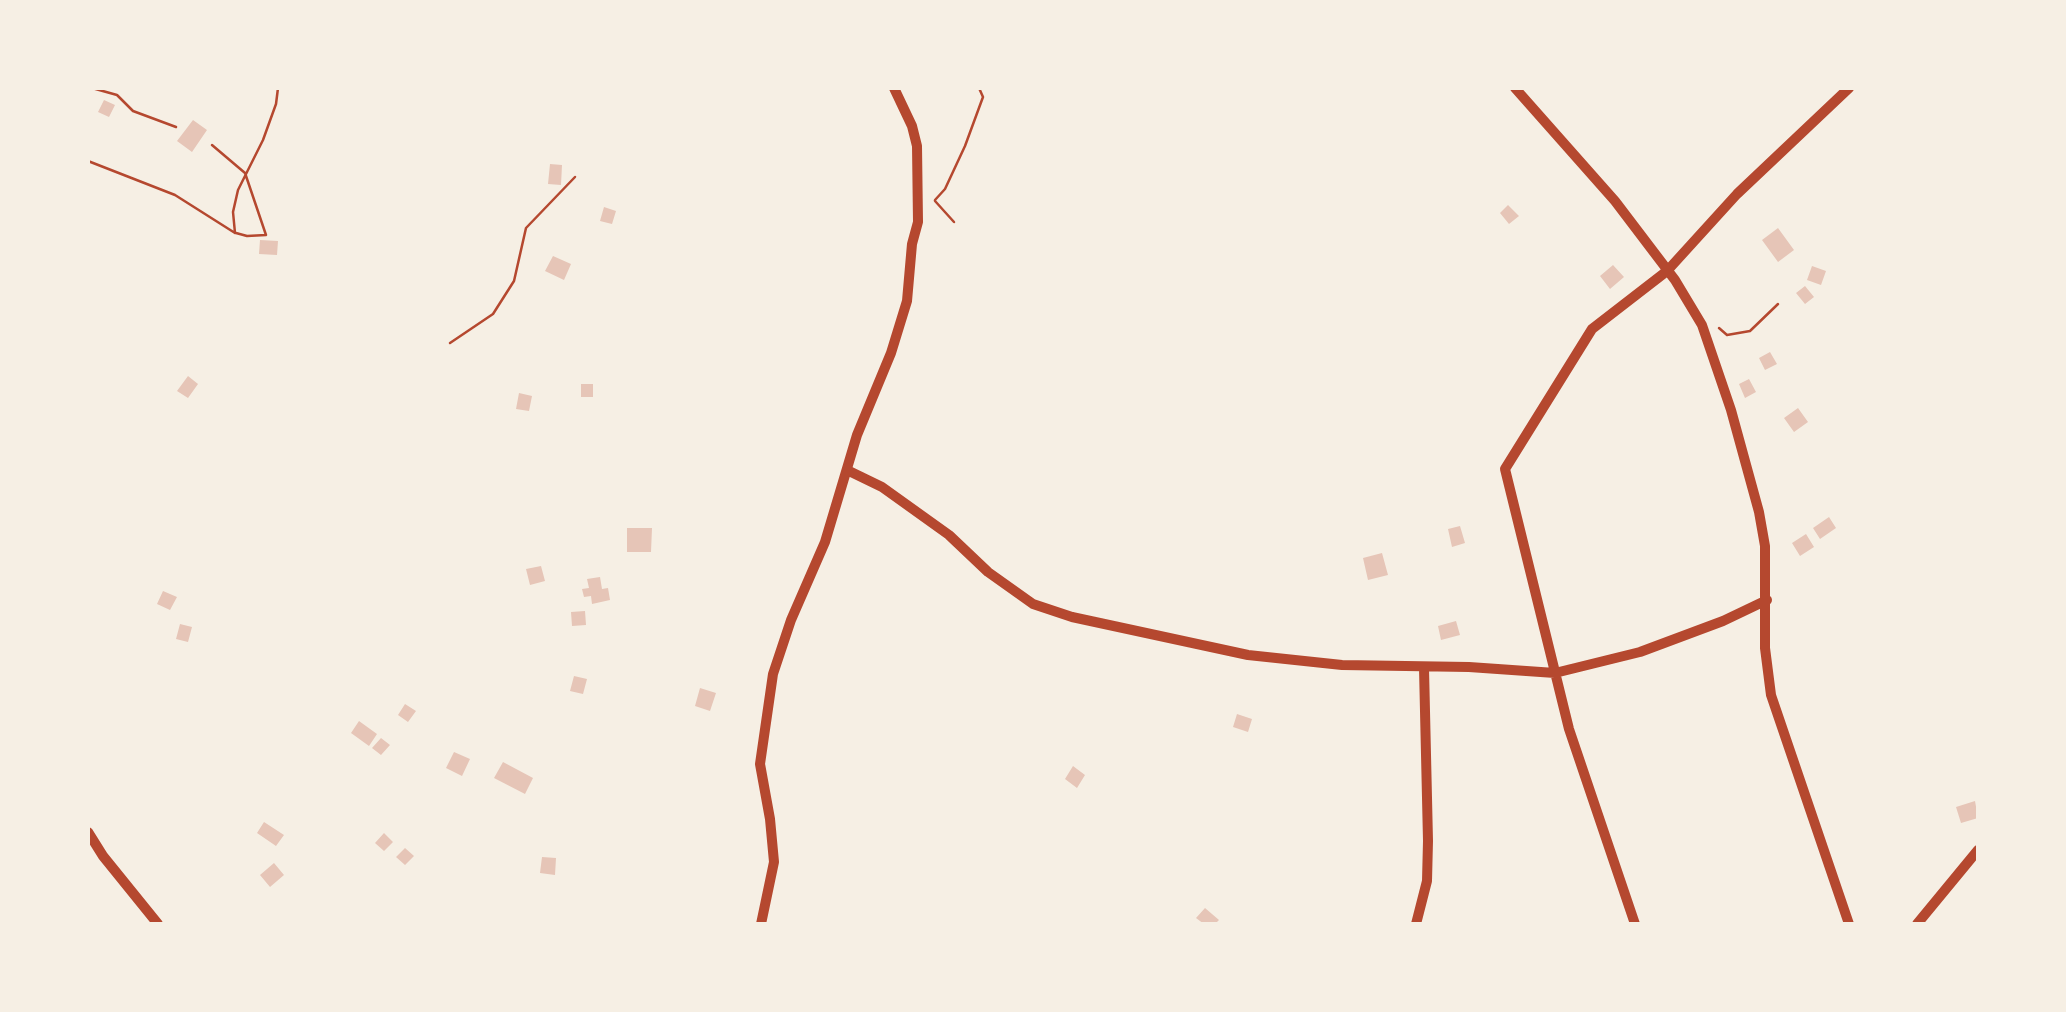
<!DOCTYPE html>
<style>
body{margin:0}
#map{position:relative;width:2066px;height:1012px;overflow:hidden;background:#f6efe4;font-family:"DM Sans",sans-serif}
canvas{display:block}
.frame{position:absolute;inset:0;border:90px solid #f6efe4;pointer-events:none}
</style>
<div id="map">
<canvas width="2066" height="1012"></canvas>
<div class="frame"></div>
</div>
<script>
const c = document.querySelector('canvas').getContext('2d');
c.lineJoin = 'round';
function fill(path, color) {
  c.fillStyle = color;
  c.fill(path, 'evenodd');
}
function shape(rows) {
  const path = new Path2D();
  for (const r of rows) {
    path.moveTo(r[0], r[1]);
    for (let i = 2; i < r.length; i += 2) path.lineTo(r[i], r[i + 1]);
  }
  return path;
}
function trace(path, color, width, dash) {
  c.strokeStyle = color;
  c.lineWidth = width;
  c.lineCap = dash ? 'butt' : 'round';
  c.setLineDash(dash || []);
  c.stroke(path);
}
fill(shape([
 [104,100,115,105,109,117,98,112],
 [193,120,207,130,192,152,177,141],
 [550,164,562,165,561,185,548,184],
 [1508,205,1519,216,1509,224,1500,213],
 [604,207,616,211,612,224,600,221],
 [1778,228,1794,250,1778,262,1762,240],
 [260,240,278,241,277,255,259,254],
 [553,256,571,264,564,280,545,271],
 [1613,265,1624,277,1610,289,1600,276],
 [1812,266,1826,271,1821,285,1807,280],
 [1805,286,1814,297,1805,304,1796,293],
 [1770,352,1777,364,1765,370,1759,358],
 [188,376,198,384,188,398,177,391],
 [1749,379,1756,392,1745,398,1739,384],
 [581,384,593,384,593,397,581,397],
 [519,393,532,396,529,411,516,409],
 [1798,408,1808,422,1794,432,1784,418],
 [1829,517,1836,528,1820,539,1813,528],
 [1460,526,1465,543,1452,547,1448,529],
 [627,528,652,528,651,552,627,552],
 [1806,534,1814,547,1800,556,1792,543],
 [1382,553,1388,575,1368,580,1363,558],
 [541,566,545,581,530,585,526,569],
 [600,577,602,589,608,588,610,600,592,604,591,596,584,597,582,589,589,588,587,579],
 [163,591,177,597,170,610,157,604],
 [585,611,586,625,572,626,571,612],
 [1456,621,1460,635,1441,640,1438,626],
 [180,624,192,627,188,642,176,639],
 [574,676,587,679,583,694,570,691],
 [700,688,716,693,710,711,695,706],
 [405,704,416,711,408,722,398,715],
 [1237,714,1252,719,1248,732,1233,727],
 [359,721,377,734,369,746,351,733],
 [381,738,390,745,381,755,372,748],
 [454,752,470,759,462,776,446,768],
 [503,762,533,778,525,794,494,778],
 [1073,766,1085,775,1077,788,1065,779],
 [1975,801,1978,818,1961,823,1956,807],
 [264,822,284,835,276,846,257,833],
 [384,833,393,842,384,851,375,843],
 [405,848,414,856,405,865,396,857],
 [542,857,556,858,555,875,540,873],
 [274,863,284,875,270,887,260,875],
 [1205,908,1219,920,1215,924,1204,924,1196,918]
]), '#e6c5b7');
trace(shape([
 [92,88,117,95,133,111,176,127],
 [212,145,245,173,266,235,247,236,236,233],
 [88,161,175,195,235,233,233,212,238,190,263,140,276,104,278,88],
 [935,200,945,189,965,146,983,97,979,88],
 [935,201,954,222],
 [1719,328,1727,335,1750,331,1778,304],
 [450,343,493,314,514,281,526,228,575,177]
]), '#b5482f', 2.5);
trace(shape([
 [1515,88,1615,201,1675,280,1702,325,1731,410,1759,512,1765,546,1765,648,1771,695,1849,924],
 [849,471,882,487,949,535,988,572,1033,604,1072,617,1248,655,1342,665,1469,667,1555,673,1640,652,1723,621,1767,600],
 [88,832,103,856,158,924],
 [761,924,774,862,770,819,760,764,773,674,791,620,825,542,857,435,891,353,907,301,912,244,918,222,917,146,912,126,894,88],
 [1416,924,1427,881,1428,841,1424,668],
 [1635,924,1569,729,1505,469,1592,329,1667,271,1737,194,1849,88],
 [1917,924,1978,850]
]), '#b5482f', 10);
</script>
